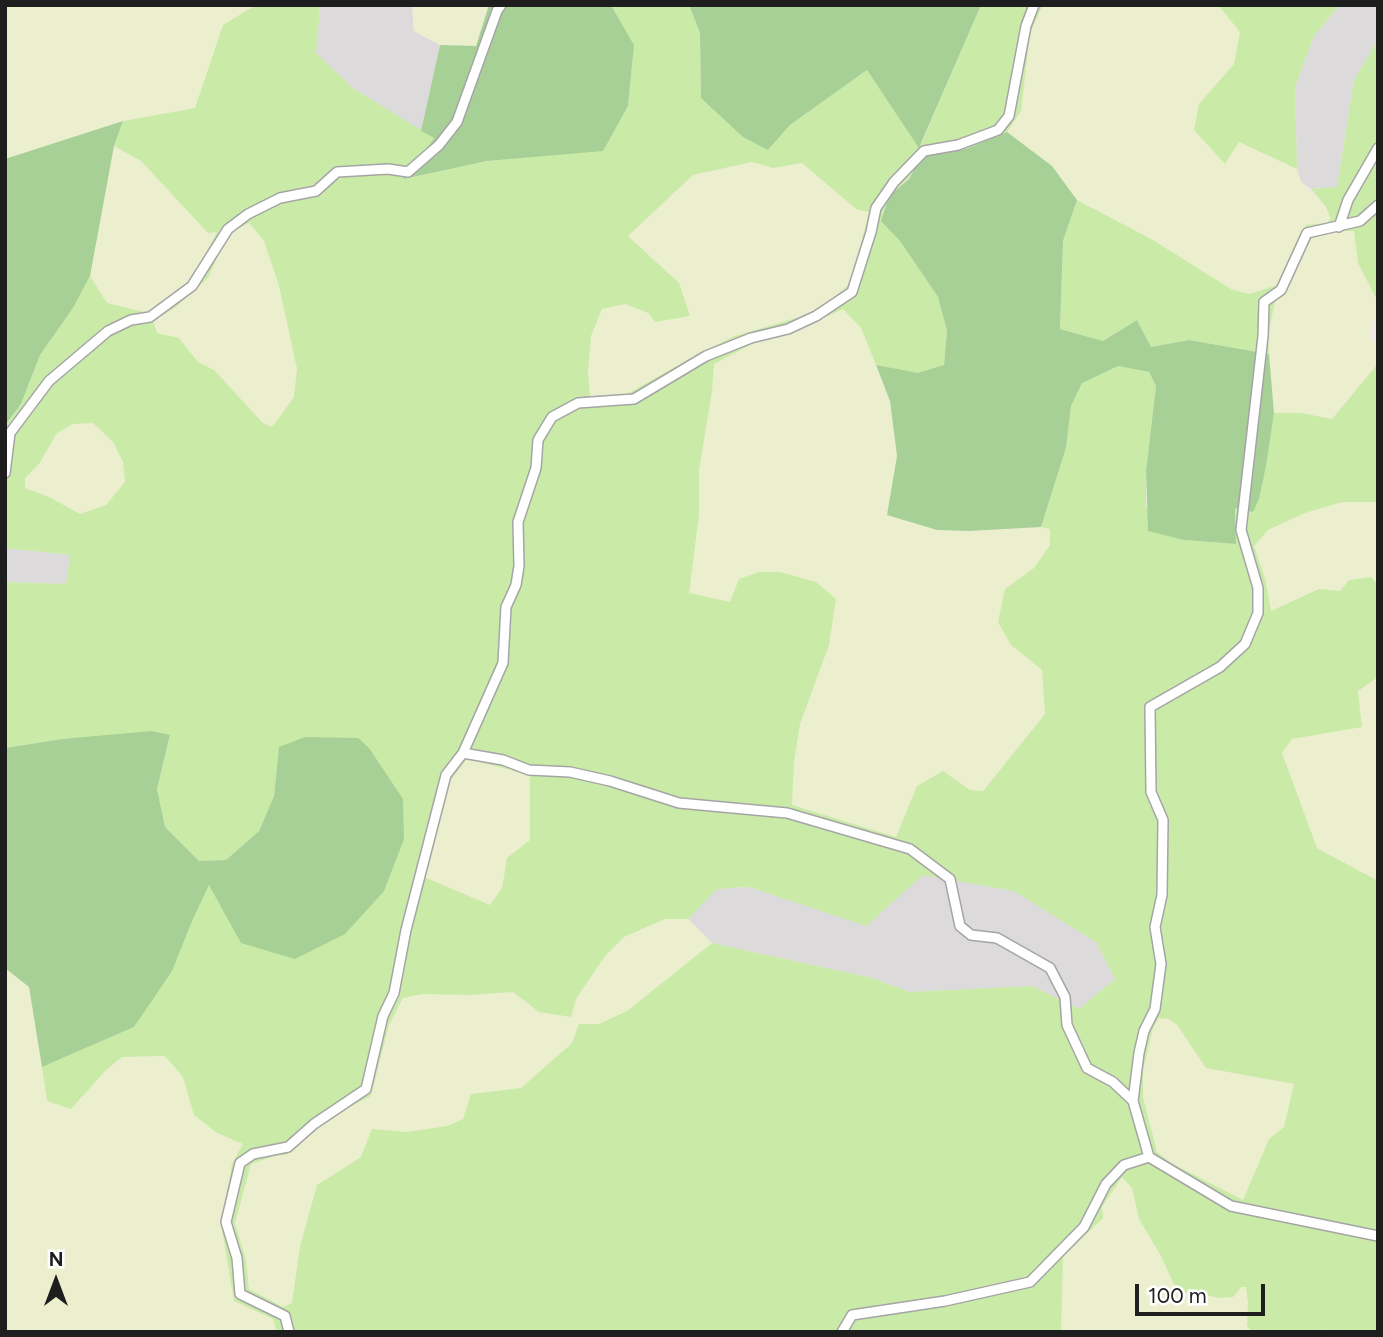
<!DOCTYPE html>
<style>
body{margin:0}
#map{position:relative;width:1383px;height:1337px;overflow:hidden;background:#efebe3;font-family:Figtree,sans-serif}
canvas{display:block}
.frame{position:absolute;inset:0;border:7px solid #1e1e1e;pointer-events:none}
.north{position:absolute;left:21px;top:1246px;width:70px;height:70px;-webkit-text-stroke:5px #fff;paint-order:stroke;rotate:0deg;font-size:19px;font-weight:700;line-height:28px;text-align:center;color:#1e1e1e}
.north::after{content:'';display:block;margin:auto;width:24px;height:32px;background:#1e1e1e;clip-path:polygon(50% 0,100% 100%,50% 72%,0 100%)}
.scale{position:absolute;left:1135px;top:1284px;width:130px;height:32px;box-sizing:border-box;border:4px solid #1e1e1e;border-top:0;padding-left:9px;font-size:21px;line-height:24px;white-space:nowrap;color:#1e1e1e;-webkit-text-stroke:5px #fff;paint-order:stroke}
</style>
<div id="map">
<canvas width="1383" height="1337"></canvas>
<div class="frame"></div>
<div class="north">N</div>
<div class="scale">100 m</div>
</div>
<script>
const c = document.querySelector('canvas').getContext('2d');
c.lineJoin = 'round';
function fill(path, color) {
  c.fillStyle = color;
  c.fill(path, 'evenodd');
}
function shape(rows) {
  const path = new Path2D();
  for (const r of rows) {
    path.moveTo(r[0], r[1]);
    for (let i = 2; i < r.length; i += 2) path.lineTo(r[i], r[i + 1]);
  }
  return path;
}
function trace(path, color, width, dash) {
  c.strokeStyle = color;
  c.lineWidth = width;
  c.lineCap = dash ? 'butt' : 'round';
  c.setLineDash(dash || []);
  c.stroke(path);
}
fill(shape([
 [344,5,412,5,414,31,440,45,421,131,354,89,315,53,320,7],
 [1340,5,1378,5,1378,40,1354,80,1337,187,1311,189,1301,182,1297,169,1295,87,1314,36],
 [5,548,70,555,66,584,5,582],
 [923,874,1015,891,1096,942,1115,979,1079,1009,1032,986,910,992,872,978,712,943,688,919,717,889,749,887,866,925]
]), '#dcdada');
fill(shape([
 [5,5,256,5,223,25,195,108,123,121,5,159],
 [412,5,489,5,476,47,440,45,414,31],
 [1043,5,1218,5,1240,32,1234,64,1199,104,1225,164,1239,142,1297,169,1301,182,1326,207,1331,219,1326,223,1306,226,1278,285,1249,294,1231,289,1153,240,1077,200,1051,166,1007,132,1021,111,1030,33],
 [114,146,141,161,208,232,217,232,195,273,184,288,149,314,107,303,90,276],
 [753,162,773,168,802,163,856,209,869,212,851,283,816,312,735,336,702,352,628,394,590,396,588,371,591,335,602,309,625,304,648,313,679,283,628,236,693,175],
 [248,223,264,240,279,286,297,369,294,397,272,427,262,422,214,371,198,362,179,338,157,333,153,321,176,307,208,278,222,247,235,230],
 [1354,230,1358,263,1378,302,1378,312,1371,323,1369,336,1377,346,1376,366,1331,419,1301,413,1274,413,1270,377,1268,336,1275,301,1287,289,1311,239,1337,231],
 [843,309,861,328,890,401,897,456,887,515,937,530,969,531,1041,527,1050,528,1050,545,1034,568,1005,589,1011,645,1042,670,1045,714,983,791,970,790,943,771,917,786,896,837,792,805,794,762,800,724,829,645,730,602,689,594,699,515,699,471,712,391,713,364,754,343,792,333],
 [94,423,113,442,123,462,125,482,106,505,80,514,49,497,25,488,25,478,39,464,57,433,73,424],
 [1342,502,1378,502,1378,585,1370,577,1340,591,1319,589,1271,612,1265,578,1254,546,1268,530,1305,513],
 [1378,677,1378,881,1317,848,1282,752,1292,739,1362,727,1358,691],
 [467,759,530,775,530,840,507,858,502,889,490,905,424,877,449,782],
 [665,919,688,919,712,943,627,1011,599,1024,579,1024,572,1043,521,1088,472,1094,463,1119,447,1126,407,1132,372,1129,361,1157,317,1185,300,1246,292,1304,283,1307,249,1289,246,1260,235,1223,251,1164,275,1156,286,1155,328,1118,371,1096,389,1025,403,998,422,994,470,995,513,992,539,1012,570,1017,576,999,605,956,624,937],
 [5,968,29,987,48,1101,105,1071,123,1057,165,1056,183,1077,194,1115,217,1133,243,1144,232,1164,230,1272,234,1301,273,1319,277,1332,5,1332],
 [1159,1018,1169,1019,1177,1025,1206,1068,1294,1084,1284,1127,1269,1139,1243,1201,1171,1163,1157,1152,1143,1097,1143,1071,1153,1028],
 [1122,1177,1132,1188,1139,1219,1161,1256,1178,1293,1190,1292,1219,1298,1241,1287,1247,1287,1247,1326,1253,1332,1061,1332,1063,1257,1103,1218,1102,1207]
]), '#ecefce');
fill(shape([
 [256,5,320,7,316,53,354,89,434,138,422,156,408,165,405,179,487,161,603,150,628,106,634,45,611,5,689,5,700,33,701,98,768,150,790,125,867,70,920,147,981,5,1043,5,1030,33,1021,111,1007,132,966,149,929,154,915,168,909,178,889,196,881,220,900,241,938,297,947,331,944,365,918,374,876,365,861,328,843,309,792,333,754,343,714,364,712,391,699,471,699,515,689,593,730,602,739,579,759,572,780,572,816,582,836,599,829,645,800,724,794,762,792,805,896,837,917,786,943,771,970,790,983,791,1045,714,1042,670,1011,645,998,622,1005,589,1034,568,1050,545,1050,529,1041,527,1066,448,1071,406,1082,382,1118,366,1149,372,1156,386,1146,471,1146,506,1184,540,1236,544,1235,507,1259,499,1274,413,1301,413,1332,419,1376,366,1378,346,1378,502,1342,502,1305,513,1268,530,1254,546,1265,578,1271,611,1319,589,1340,591,1349,580,1371,577,1378,585,1378,677,1358,691,1362,727,1292,739,1282,753,1317,848,1378,881,1378,1332,1330,1332,1328,1329,1321,1332,1253,1332,1247,1326,1248,1303,1246,1287,1241,1287,1233,1297,1219,1298,1190,1292,1178,1293,1161,1256,1139,1219,1132,1188,1122,1177,1102,1207,1103,1218,1063,1257,1061,1332,277,1332,273,1319,234,1301,221,1224,232,1164,243,1144,217,1133,194,1115,183,1077,165,1056,122,1057,105,1071,71,1109,47,1101,42,1067,134,1027,209,885,295,959,279,748,274,796,259,831,226,860,199,861,165,827,157,789,170,736,62,739,5,748,5,582,66,584,70,555,5,548,5,425,21,404,40,355,73,308,90,276,107,303,148,313,184,288,195,273,217,232,208,233,141,161,114,146,123,121,195,108,223,25],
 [752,162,773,168,802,163,856,209,869,212,851,283,816,312,735,336,702,352,627,394,590,396,588,371,591,336,602,309,625,304,648,313,655,322,690,316,679,283,628,236,693,175],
 [249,223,264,241,279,286,297,369,294,397,272,427,262,422,214,370,198,362,179,338,157,333,153,321,176,307,208,278,222,247,235,230],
 [93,423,113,442,123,462,125,482,106,505,80,514,49,497,25,488,25,478,39,464,57,433,73,424],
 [467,759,530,775,530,840,507,858,502,888,490,905,424,877,449,782],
 [923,875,1014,891,1096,942,1115,979,1079,1009,1032,986,910,992,872,978,712,943,627,1011,599,1024,579,1024,572,1043,521,1088,471,1094,463,1119,447,1126,407,1132,372,1129,361,1157,317,1185,300,1246,292,1303,283,1307,249,1289,246,1260,235,1223,251,1164,275,1156,286,1155,328,1118,371,1096,389,1025,403,998,422,994,470,995,513,992,539,1012,571,1017,576,999,605,956,624,937,665,919,688,919,717,889,749,887,866,926],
 [1159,1018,1169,1019,1177,1025,1206,1068,1294,1084,1284,1127,1269,1139,1243,1200,1171,1163,1157,1152,1143,1097,1143,1071,1153,1028],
 [1218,5,1340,5,1314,36,1295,87,1297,169,1239,142,1225,164,1194,130,1199,104,1234,64,1240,32],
 [1378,40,1378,302,1358,263,1354,231,1337,231,1311,239,1287,289,1275,301,1268,336,1269,354,1189,340,1151,347,1137,320,1103,341,1060,329,1063,241,1077,200,1153,240,1231,289,1249,294,1278,285,1306,225,1326,223,1331,219,1326,207,1311,189,1337,187,1354,80]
]), '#c9eba7');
fill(shape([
 [489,5,611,5,634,45,628,106,603,151,487,161,404,179,408,165,422,156,434,138,421,131,440,45,476,46],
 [689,5,981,5,919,148,867,70,790,125,768,150,743,137,701,98,700,33],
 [123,121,114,146,90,276,73,308,40,355,21,404,5,425,5,159],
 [1007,132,1052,166,1077,200,1063,241,1060,329,1103,341,1137,320,1151,347,1189,340,1269,354,1274,413,1266,466,1259,499,1253,512,1235,508,1236,544,1184,540,1148,531,1146,471,1156,386,1149,372,1118,366,1082,383,1071,406,1066,448,1041,527,969,531,937,530,887,515,897,456,890,401,876,365,918,373,944,365,947,331,938,297,900,241,881,221,889,196,909,179,915,168,929,154,966,149],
 [152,731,170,735,157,789,165,827,199,861,226,860,259,831,274,796,279,747,305,737,358,738,369,748,403,799,404,839,384,891,345,934,295,959,241,943,209,885,192,921,172,971,134,1027,42,1067,29,987,5,968,5,748,62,739]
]), '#a7d096');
const street = shape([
 [1339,227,1348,200,1378,148],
 [5,473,10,433,49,381,108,331,131,320,150,317,192,286,228,229,248,214,280,198,316,191,337,172,388,169,408,172,439,145,457,122,497,11,501,5],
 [463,753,503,760,529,770,570,772,610,781,679,803,787,813,910,849,950,879,960,926,971,935,997,938,1050,968,1065,997,1067,1025,1087,1068,1113,1082,1133,1101,1149,1157],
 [1133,1101,1139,1053,1144,1031,1155,1009,1161,964,1155,927,1162,895,1163,820,1151,792,1150,707,1220,667,1245,644,1258,613,1258,588,1241,530,1263,336,1264,302,1281,290,1307,233,1360,221,1378,205],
 [289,1332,285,1316,240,1294,237,1258,226,1222,240,1163,253,1154,288,1147,314,1124,366,1089,383,1016,394,993,406,930,446,775,463,753,503,663,506,607,516,585,519,566,518,522,536,468,538,440,552,417,578,403,634,399,706,356,751,338,788,329,816,316,852,292,871,232,876,208,894,182,924,151,958,145,998,130,1009,116,1026,26,1034,5],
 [842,1332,852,1315,945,1301,1030,1282,1084,1227,1106,1184,1124,1165,1149,1157,1231,1206,1378,1236]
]);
trace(street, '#a5a5a5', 12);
trace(street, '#fff', 9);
</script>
